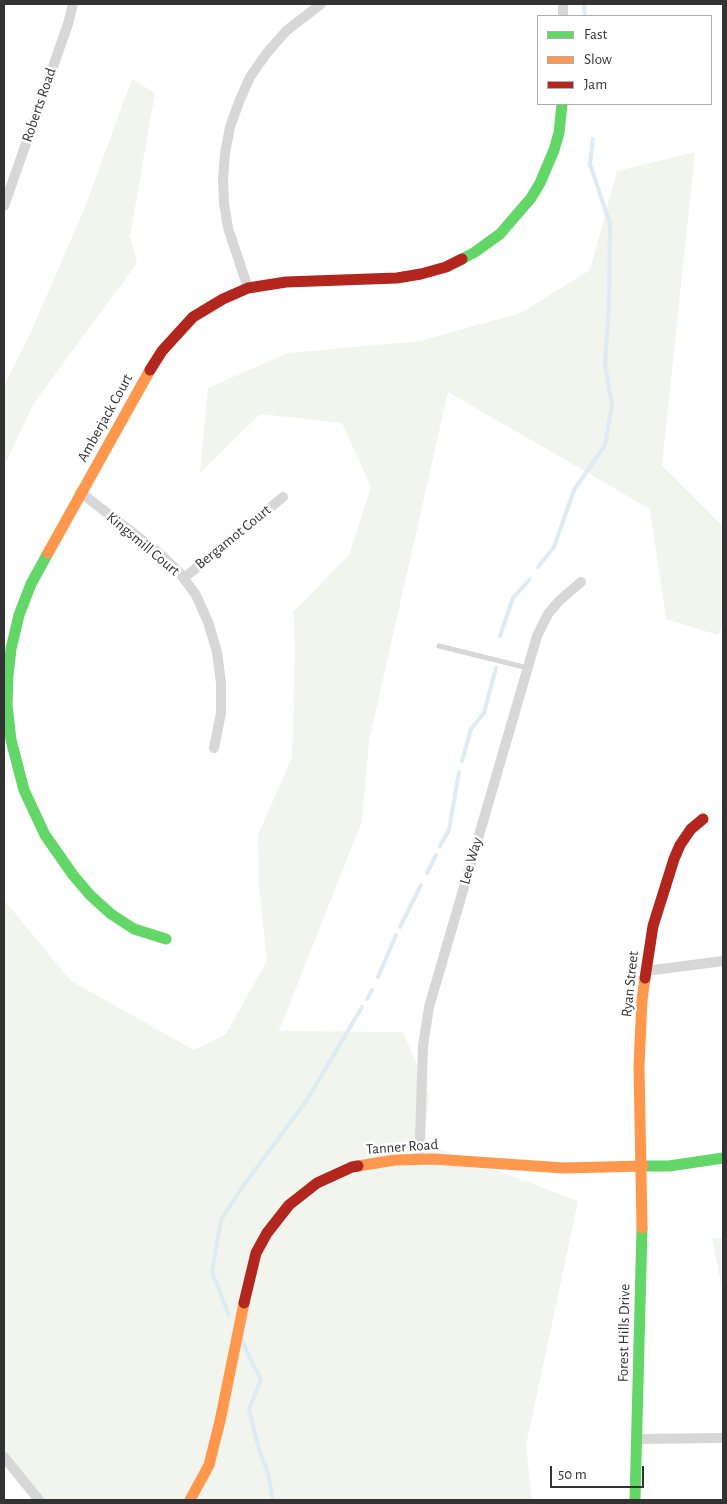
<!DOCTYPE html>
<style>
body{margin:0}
#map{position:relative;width:727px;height:1504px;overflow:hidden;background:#fff;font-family:"Alegreya Sans",sans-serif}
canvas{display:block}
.frame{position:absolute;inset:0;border:5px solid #333;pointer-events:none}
.legend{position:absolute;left:537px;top:15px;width:175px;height:90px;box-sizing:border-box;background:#fff;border:1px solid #adadad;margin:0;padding:6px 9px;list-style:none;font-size:15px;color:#333}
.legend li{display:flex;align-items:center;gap:10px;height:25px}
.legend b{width:25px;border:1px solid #adadad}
.scale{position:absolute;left:550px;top:1466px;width:94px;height:22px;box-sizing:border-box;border:2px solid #333;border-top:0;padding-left:6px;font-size:15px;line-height:18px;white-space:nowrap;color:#333;-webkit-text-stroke:4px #fff;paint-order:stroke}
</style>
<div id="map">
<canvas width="727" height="1504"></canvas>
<div class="frame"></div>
<ul class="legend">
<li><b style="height:6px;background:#63d668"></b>Fast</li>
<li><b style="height:6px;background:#ff974d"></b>Slow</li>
<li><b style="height:6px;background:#b3261e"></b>Jam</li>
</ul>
<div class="scale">50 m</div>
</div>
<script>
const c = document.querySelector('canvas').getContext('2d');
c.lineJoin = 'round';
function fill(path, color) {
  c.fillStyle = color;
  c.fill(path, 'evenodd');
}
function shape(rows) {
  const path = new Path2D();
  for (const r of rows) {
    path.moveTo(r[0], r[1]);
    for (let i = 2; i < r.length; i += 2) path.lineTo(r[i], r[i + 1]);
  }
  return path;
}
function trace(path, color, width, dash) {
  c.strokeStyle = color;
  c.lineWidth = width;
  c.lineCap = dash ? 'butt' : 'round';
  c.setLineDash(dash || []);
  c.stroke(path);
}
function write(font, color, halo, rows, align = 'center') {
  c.font = font + ' "Alegreya Sans",sans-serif';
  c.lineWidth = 5;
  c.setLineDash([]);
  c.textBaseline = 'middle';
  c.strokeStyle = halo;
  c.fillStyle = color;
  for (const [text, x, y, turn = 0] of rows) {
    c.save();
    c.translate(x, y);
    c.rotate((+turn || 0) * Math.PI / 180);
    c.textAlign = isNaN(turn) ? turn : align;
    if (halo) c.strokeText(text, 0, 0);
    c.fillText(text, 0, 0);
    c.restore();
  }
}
fill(shape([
 [132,79,155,93,130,236,137,263,34,403,4,466,4,386,30,334,84,210],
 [695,152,662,465,723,527,723,624,718,635,666,619,650,509,448,392,369,741,362,821,279,1031,403,1032,429,1094,424,1143,578,1201,526,1446,532,1500,37,1500,4,1460,4,900,71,981,194,1050,226,1034,267,961,259,886,258,835,292,757,295,648,293,612,349,555,371,487,342,423,260,414,200,473,208,388,288,353,420,341,521,313,590,270,617,171],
 [723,1237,723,1293,712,1238]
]), '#f1f5ed');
trace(shape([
 [584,5,585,16],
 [538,567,554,547,574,490,605,445,612,405,605,364,609,306,610,224,590,164,593,139],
 [500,636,513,598,530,579],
 [462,761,471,729,484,713,496,668],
 [440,846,449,830,459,772],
 [427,873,436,855],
 [400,927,421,885],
 [378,977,396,935],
 [367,999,372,990],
 [229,1315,212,1272,221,1220,241,1189,307,1100,362,1007],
 [242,1339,249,1357,261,1379,249,1409,258,1446,268,1473,273,1500]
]), '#ddebf3', 4);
trace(shape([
 [439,646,528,668]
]), '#d7d7d7', 5);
trace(shape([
 [563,4,563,16],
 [4,206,68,24,73,4],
 [248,288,228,228,224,203,223,180,225,153,230,127,239,102,250,77,266,54,286,31,321,4],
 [80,492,159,553,179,572,196,595,208,622,217,652,221,683,221,713,214,748],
 [184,578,283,497],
 [646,971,723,961],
 [418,1159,420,1139,423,1046,429,1007,537,636,548,614,559,601,581,582],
 [637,1439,723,1438],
 [4,1457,39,1500]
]), '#d7d7d7', 10);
trace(shape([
 [462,259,475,252,500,234,531,198,540,183,554,150,559,133,562,104],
 [48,553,31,584,19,615,11,649,8,676,7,705,11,740,24,790,45,835,73,875,90,895,111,914,134,929,166,939],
 [643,1166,669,1166,723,1158],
 [635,1500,642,1228]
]), '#63d668', 11);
trace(shape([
 [48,553,150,370],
 [358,1166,395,1160,433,1159,564,1168,643,1166],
 [642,1228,639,1066,642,1000,645,978],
 [190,1500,209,1465,220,1421,244,1303]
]), '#ff974d', 11);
trace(shape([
 [150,370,162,351,193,317,223,299,248,288,286,282,397,278,421,274,446,267,462,259],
 [645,978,653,926,674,859,680,845,691,829,703,819],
 [244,1303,256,1253,267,1233,289,1205,317,1183,352,1167,358,1166]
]), '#b3261e', 11);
write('15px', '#333', '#fff', [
 ["Roberts Road",39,105,-71],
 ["Amberjack Court",105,418,-61],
 ["Bergamot Court",233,537,-39],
 ["Kingsmill Court",143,544,40],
 ["Lee Way",471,861,-74],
 ["Ryan Street",630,984,-84],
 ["Tanner Road",402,1147,-4],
 ["Forest Hills Drive",624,1333,-89]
]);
</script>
